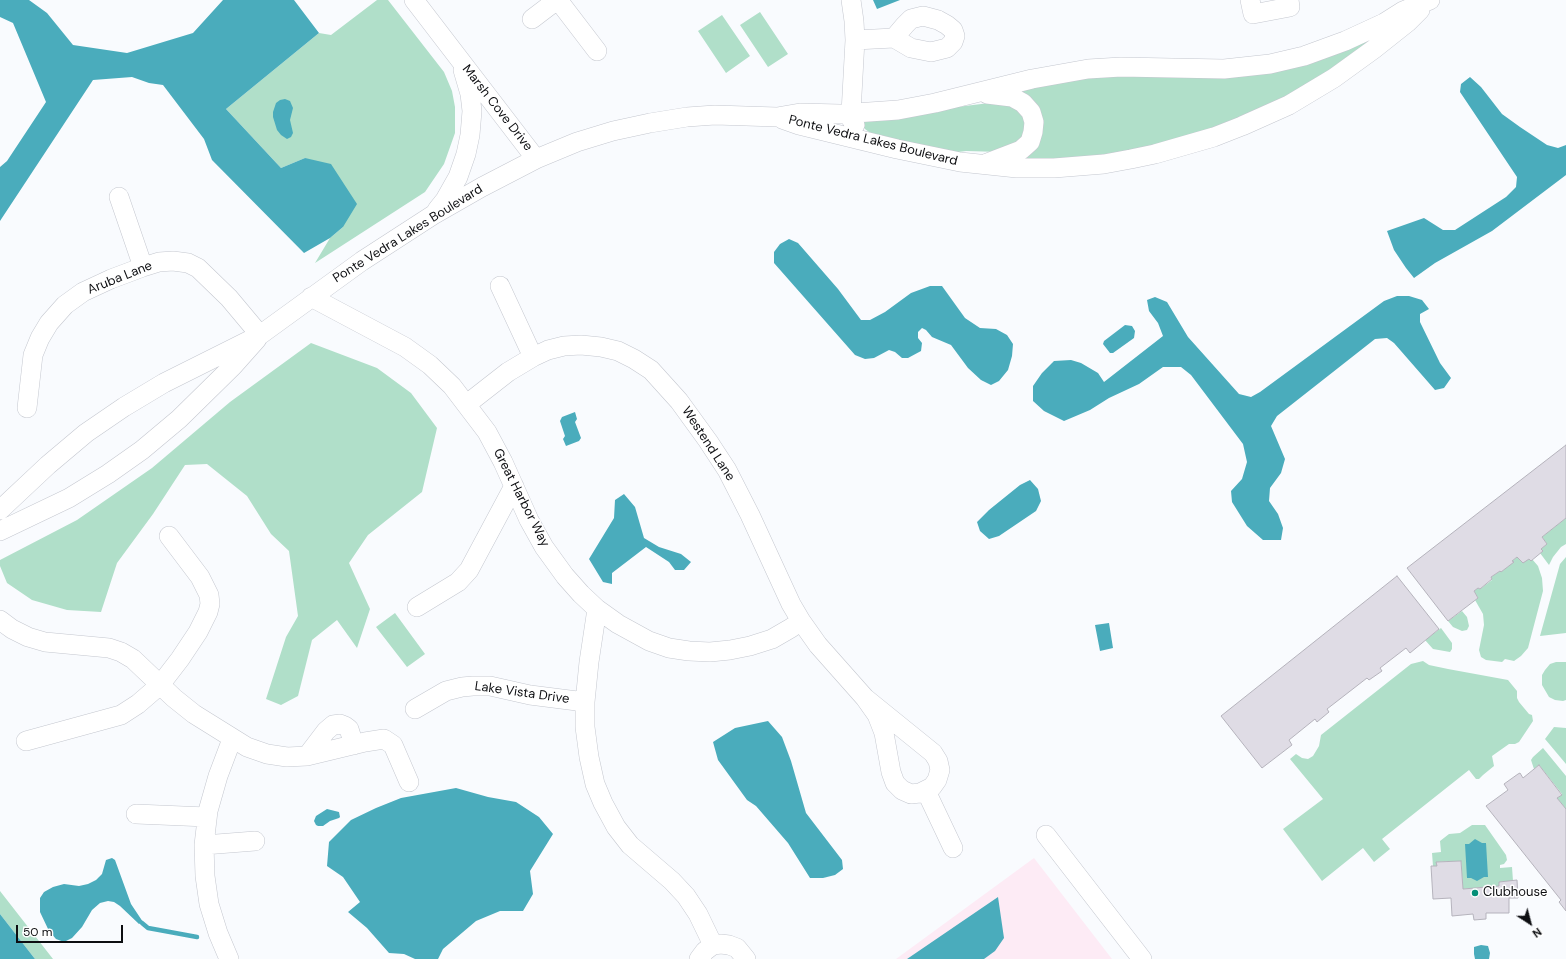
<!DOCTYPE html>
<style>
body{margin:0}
#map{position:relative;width:1566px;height:959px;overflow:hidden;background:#f9fbfe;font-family:"DM Sans",sans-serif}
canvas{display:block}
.north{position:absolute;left:1510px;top:903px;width:40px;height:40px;-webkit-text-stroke:3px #fff;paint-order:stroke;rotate:144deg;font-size:11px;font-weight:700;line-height:16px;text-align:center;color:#0d0e11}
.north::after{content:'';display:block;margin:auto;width:14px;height:18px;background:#0d0e11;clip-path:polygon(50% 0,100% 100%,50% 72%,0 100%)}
.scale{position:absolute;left:16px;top:925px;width:107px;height:18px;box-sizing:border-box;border:2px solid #0d0e11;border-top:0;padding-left:5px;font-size:12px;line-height:14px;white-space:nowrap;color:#0d0e11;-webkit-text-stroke:3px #fff;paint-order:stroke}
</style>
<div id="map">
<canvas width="1566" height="959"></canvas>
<div class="north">N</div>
<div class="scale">50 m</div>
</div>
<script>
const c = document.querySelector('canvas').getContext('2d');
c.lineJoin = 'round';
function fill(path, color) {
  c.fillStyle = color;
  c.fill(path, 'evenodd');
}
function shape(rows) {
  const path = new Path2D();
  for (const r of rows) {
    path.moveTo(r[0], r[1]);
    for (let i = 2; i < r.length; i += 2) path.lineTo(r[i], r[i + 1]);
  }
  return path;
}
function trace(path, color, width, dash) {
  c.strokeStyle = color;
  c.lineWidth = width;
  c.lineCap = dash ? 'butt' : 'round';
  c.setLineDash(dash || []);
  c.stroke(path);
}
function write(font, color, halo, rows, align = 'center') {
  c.font = font + ' "DM Sans",sans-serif';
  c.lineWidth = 3;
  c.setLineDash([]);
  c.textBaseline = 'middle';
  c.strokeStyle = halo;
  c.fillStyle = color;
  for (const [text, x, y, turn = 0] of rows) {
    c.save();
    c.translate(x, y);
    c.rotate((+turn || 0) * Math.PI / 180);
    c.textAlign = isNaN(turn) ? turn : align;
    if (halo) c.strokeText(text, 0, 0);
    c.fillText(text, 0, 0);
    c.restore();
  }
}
fill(shape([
 [1034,858,1112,959,896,959]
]), '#fdebf5');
fill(shape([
 [377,0,388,0,444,72,452,91,455,107,455,133,444,164,425,192,315,263,330,238,343,227,305,158,281,168,226,109,319,33,331,35],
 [760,12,788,54,768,67,740,25],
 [722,15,750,56,726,73,698,31],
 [1397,22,1287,100,1154,150,1018,163,1034,149,1014,88,1070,76,1209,73],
 [998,102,1017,106,1026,122,1020,143,1001,152,966,151,943,154,873,135,865,129,857,119],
 [311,343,377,368,411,393,437,428,422,492,368,535,349,563,370,609,357,648,337,620,312,640,298,696,281,705,266,699,286,637,298,616,289,551,271,534,247,496,207,464,185,465,153,514,117,563,101,612,67,610,32,600,7,583,0,566,0,560,77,520,152,468,230,402],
 [1566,518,1566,544,1561,547,1553,557,1549,565,1540,553,1543,551,1541,549,1547,544,1542,537],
 [1517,557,1531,560,1532,559,1538,566,1542,578,1543,591,1528,648,1521,656,1514,661,1505,659,1502,662,1486,660,1481,657,1479,650,1484,625,1483,614,1475,600,1478,598,1474,591,1478,588,1480,589,1492,580,1491,577,1500,571,1501,572,1513,562,1512,561],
 [1566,557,1566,633,1540,636,1560,564],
 [1462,611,1467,617,1469,626,1467,630,1462,631,1453,627,1448,621],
 [395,613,425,654,407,667,376,627],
 [1441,628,1452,643,1452,649,1450,652,1433,649,1425,640],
 [1423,661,1429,665,1448,669,1508,680,1517,691,1517,698,1519,702,1529,714,1532,715,1533,721,1519,742,1515,744,1509,744,1492,756,1494,766,1483,775,1479,779,1476,779,1469,770,1382,839,1390,849,1374,862,1363,848,1322,881,1283,829,1323,799,1290,759,1296,754,1302,758,1308,759,1313,756,1319,746,1321,735,1411,664],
 [1556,662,1566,662,1566,700,1563,701,1555,700,1549,697,1542,685,1542,675,1545,670,1550,664],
 [1554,727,1566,728,1566,764,1545,739],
 [1543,748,1566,776,1566,809,1557,798,1562,794,1539,765,1534,769,1531,760,1533,757],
 [1472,825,1485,825,1506,855,1507,860,1504,864,1500,865,1500,868,1512,867,1513,881,1499,882,1499,886,1463,889,1461,861,1437,862,1437,866,1433,866,1432,853,1441,852,1440,841,1449,834,1460,833],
 [0,891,53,959,35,959,0,914]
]), '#b0dfc9');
fill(shape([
 [0,0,29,0,47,13,73,45,127,53,193,33,223,0,294,0,319,33,226,109,281,168,305,158,331,164,357,204,343,227,330,238,304,253,212,160,204,139,163,85,149,83,132,77,93,80,0,221,0,167,7,161,46,102,13,23,0,17],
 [873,0,900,0,877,9],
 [1470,77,1481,87,1502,114,1520,127,1547,145,1558,148,1566,145,1566,175,1492,231,1435,263,1414,278,1406,268,1394,250,1387,231,1424,218,1443,230,1455,230,1506,197,1516,187,1517,177,1460,92,1461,84],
 [285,99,290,101,293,108,290,120,293,133,291,137,287,139,281,135,277,130,273,117,273,112,276,103,280,100],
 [789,239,798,243,838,289,861,320,870,320,885,312,911,293,930,286,942,286,965,318,980,328,996,329,1007,335,1013,344,1012,356,1008,370,999,381,991,385,981,380,968,368,951,345,932,337,926,330,922,328,918,332,918,338,922,343,921,351,908,358,902,358,895,352,889,350,874,358,865,359,855,355,774,263,774,252,780,244],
 [1397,296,1409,296,1422,300,1429,309,1420,314,1420,322,1440,363,1451,378,1444,388,1435,390,1394,343,1387,338,1375,339,1277,416,1271,426,1285,459,1281,473,1270,488,1269,501,1278,514,1283,528,1281,540,1263,540,1247,526,1232,502,1231,491,1242,479,1247,462,1243,444,1191,375,1181,367,1163,367,1139,384,1109,398,1090,410,1064,421,1044,411,1033,401,1033,386,1042,373,1054,361,1071,360,1081,363,1098,373,1104,382,1163,336,1158,323,1149,311,1147,300,1155,297,1167,302,1188,337,1239,394,1251,397,1260,392,1384,301],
 [1125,325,1132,326,1135,331,1134,338,1113,353,1110,353,1103,344,1104,341],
 [575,412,577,419,575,422,581,438,579,441,566,446,563,439,565,436,560,421,562,417],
 [1030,480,1038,489,1041,501,1036,511,999,536,989,539,980,531,977,522,989,510,1020,485],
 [624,494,635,507,644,538,659,547,681,554,691,562,684,570,675,570,669,562,646,547,612,573,612,584,603,582,589,559,614,518,615,500],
 [1109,623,1113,648,1100,651,1095,625],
 [768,721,782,737,791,761,806,813,842,860,843,869,835,875,823,878,810,878,788,843,756,806,747,800,718,760,713,742,735,728],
 [456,788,488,797,516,802,539,817,553,834,530,871,533,894,523,911,500,911,476,921,443,949,438,959,415,959,404,954,389,953,367,928,348,912,360,902,343,877,327,866,329,842,351,820,376,808,401,798],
 [327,809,339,812,340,817,339,818,330,821,323,826,318,826,316,825,314,821,316,816],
 [1475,839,1482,843,1486,843,1488,877,1484,877,1477,881,1471,878,1467,878,1465,844,1469,844],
 [112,858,115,860,131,904,143,922,139,924,120,906,114,902,108,901,100,903,92,910,82,927,72,938,64,942,56,939,49,931,40,912,40,898,44,892,53,887,64,884,79,886,88,884,96,880,102,874,106,860],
 [998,897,1004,938,995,951,984,959,907,959],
 [0,914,35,959,0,959],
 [1481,945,1488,946,1490,953,1489,959,1475,959,1474,954,1474,947]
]), '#4aacbc');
trace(shape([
 [142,923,148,928,159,930,197,937]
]), '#4aacbc', 4.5);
const building = shape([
 [1566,445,1566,518,1542,537,1547,544,1541,549,1543,551,1531,561,1529,559,1523,563,1517,557,1512,561,1514,562,1501,572,1500,571,1491,577,1492,579,1480,589,1478,588,1474,591,1478,598,1448,621,1407,568,1566,445],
 [1397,576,1439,629,1410,653,1406,648,1380,668,1382,671,1369,680,1367,678,1327,709,1329,712,1317,722,1315,719,1289,740,1292,745,1262,768,1221,716,1397,576],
 [1539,765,1562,795,1557,798,1566,809,1566,911,1559,902,1561,900,1486,806,1508,790,1504,784,1518,774,1520,773,1523,778,1539,765],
 [1461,861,1463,889,1499,886,1499,882,1517,880,1518,898,1509,898,1509,913,1486,913,1486,919,1474,920,1473,914,1452,916,1451,898,1433,899,1431,866,1437,866,1436,862,1461,861]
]);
fill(building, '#dfdce5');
trace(building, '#b5b3bc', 1);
const minor = shape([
 [414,0,536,159],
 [558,0,597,51],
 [851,0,854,21,855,40,851,113,851,119,855,125],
 [1250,0,1253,14,1290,7,1289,0],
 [532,19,557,0],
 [855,40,894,38,905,25,911,19,923,16,938,20,947,25,953,30,955,36,953,42,947,48,931,52,911,48,894,38],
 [987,94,1012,97,1023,103,1031,112,1034,122,1033,132,1030,142,1021,150,987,163],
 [782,119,799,125,897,149,960,162,1017,168,1054,168,1104,164,1131,159,1155,154,1214,137,1242,126,1289,105,1334,78,1374,49,1408,22,1420,10],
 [119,197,143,267],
 [437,210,445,200,458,177,466,154,470,135,472,111,470,94,463,70],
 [500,286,533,357],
 [311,297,405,347,430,365,452,386,487,432,503,462,529,520,544,547,565,576,581,594,597,609,618,624,649,641,669,648,689,651,710,652,730,650,750,646,772,639,791,628,801,621],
 [467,404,508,372,533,357,548,350,564,346,581,345,601,347,618,351,634,359,651,370,679,401,708,441,727,470,750,515,791,604,801,621,818,645,865,698,877,715,884,733,891,772,895,783,902,790,911,794,920,793,932,787,937,780,940,770,938,761,933,753,865,698],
 [27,408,33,355,40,338,49,323,65,305,83,292,111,279,143,267,159,262,173,261,188,263,198,268,229,298,260,335],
 [0,510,48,465,86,433,124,407,164,383,260,335,362,261,433,215,482,187,536,159,577,142,613,131,650,123,687,117,715,115,777,117,800,113,840,114,898,110,935,103,1032,79,1088,69,1121,67,1224,69,1270,64,1304,56,1345,41,1384,23,1403,11,1430,0],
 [0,531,69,498,108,474,142,450,179,419,233,366,257,339],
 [417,607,458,582,469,570,514,486],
 [597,609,589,662,585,702,585,727,589,757,595,784,603,803,616,827,630,845,672,881,686,896,698,914,713,945],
 [0,620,12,629,28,637,45,642,109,648,121,652,133,659,174,698,194,714,247,747,267,754,287,757,307,756,365,742,384,739,393,745,409,782],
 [415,709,446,691,462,687,473,686,490,686,530,695,585,702],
 [26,741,121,715,138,704,160,685,180,659,198,632,208,612,210,604,209,595,200,577,169,536],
 [307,756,326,731,333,725,340,724,345,726,349,729,354,745],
 [926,791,953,848],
 [136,814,207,817],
 [1046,835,1142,959],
 [204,845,255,841],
 [229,959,218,933,209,904,205,876,204,845,208,811,218,776,232,739],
 [699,959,705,951,713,945,721,944,729,945,737,948,746,959]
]);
trace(minor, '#c4c7cf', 20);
trace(minor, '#fff', 19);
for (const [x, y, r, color] of [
 [1475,893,4,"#058f78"]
]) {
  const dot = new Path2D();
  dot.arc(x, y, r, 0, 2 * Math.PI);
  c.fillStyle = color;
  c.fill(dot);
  trace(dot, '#fff', 1.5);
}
write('13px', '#0d0e11', '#fff', [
 ["Marsh Cove Drive",497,108,52],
 ["Ponte Vedra Lakes Boulevard",873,141,14],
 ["Ponte Vedra Lakes Boulevard",408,234,-32],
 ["Aruba Lane",120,278,-22],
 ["Westend Lane",708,444,57],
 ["Great Harbor Way",521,498,63],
 ["Lake Vista Drive",522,693,8]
]);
write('13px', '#0d0e11', '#fff', [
 ["Clubhouse",1483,893]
], 'left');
</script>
